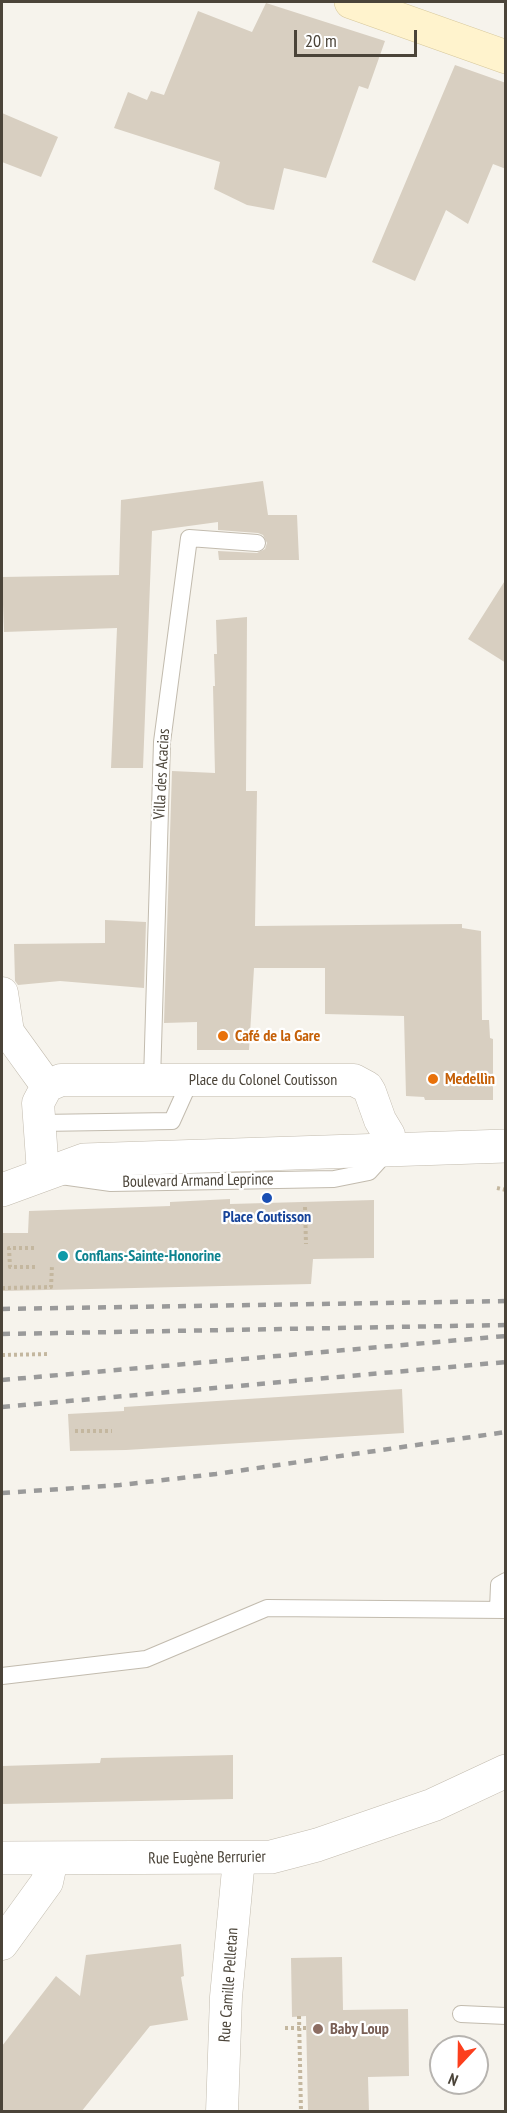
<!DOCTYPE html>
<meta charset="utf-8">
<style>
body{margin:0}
#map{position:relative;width:507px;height:2113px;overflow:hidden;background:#f6f3ec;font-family:"PT Sans Narrow",sans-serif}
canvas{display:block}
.frame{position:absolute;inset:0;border:3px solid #4b4439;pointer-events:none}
.north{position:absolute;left:429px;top:2035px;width:60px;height:60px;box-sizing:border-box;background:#fff;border:2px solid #b7b4b0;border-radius:50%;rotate:202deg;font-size:16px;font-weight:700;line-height:24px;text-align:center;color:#4b4439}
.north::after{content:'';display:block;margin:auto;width:21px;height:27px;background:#fc3f1d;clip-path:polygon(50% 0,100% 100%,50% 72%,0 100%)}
.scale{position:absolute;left:294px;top:30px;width:123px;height:27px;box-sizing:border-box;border:3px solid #4b4439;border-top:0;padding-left:8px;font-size:18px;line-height:21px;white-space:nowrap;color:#4b4439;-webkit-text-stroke:4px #fff;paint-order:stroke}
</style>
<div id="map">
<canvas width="507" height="2113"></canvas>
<div class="frame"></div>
<div class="north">N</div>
<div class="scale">20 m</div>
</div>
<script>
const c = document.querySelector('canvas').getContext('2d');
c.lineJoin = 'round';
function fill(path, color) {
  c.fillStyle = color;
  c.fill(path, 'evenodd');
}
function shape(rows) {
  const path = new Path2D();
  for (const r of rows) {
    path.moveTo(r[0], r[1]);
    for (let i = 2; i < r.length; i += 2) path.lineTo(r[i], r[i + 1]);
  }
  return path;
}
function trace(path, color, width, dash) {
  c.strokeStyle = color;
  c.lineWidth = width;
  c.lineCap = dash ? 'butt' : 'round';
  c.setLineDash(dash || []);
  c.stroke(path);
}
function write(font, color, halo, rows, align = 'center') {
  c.font = font + ' "PT Sans Narrow",sans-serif';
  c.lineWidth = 4.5;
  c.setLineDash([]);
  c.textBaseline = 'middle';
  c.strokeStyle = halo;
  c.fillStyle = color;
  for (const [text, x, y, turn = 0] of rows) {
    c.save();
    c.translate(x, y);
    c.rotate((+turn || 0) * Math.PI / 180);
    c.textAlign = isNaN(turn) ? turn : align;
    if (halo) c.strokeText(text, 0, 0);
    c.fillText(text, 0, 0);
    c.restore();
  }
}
fill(shape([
 [266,3,385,41,368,89,359,86,326,178,284,168,274,210,247,205,214,189,220,162,114,128,128,92,147,100,151,91,164,95,198,11,252,32],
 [455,65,506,83,506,169,493,164,468,224,446,210,415,281,372,262],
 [2,113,58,137,41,177,2,162],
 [263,481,268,515,297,515,299,560,219,560,218,551,257,553,265,549,267,543,263,535,258,533,218,530,218,522,152,531,143,768,111,768,117,628,4,632,2,577,119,575,121,500],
 [506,579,506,663,468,639],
 [247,617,246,791,257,791,255,926,462,924,462,928,481,931,482,1020,489,1020,490,1038,493,1039,493,1100,425,1100,424,1097,406,1096,404,1016,325,1014,325,968,254,968,249,1050,197,1050,197,1022,164,1023,172,771,215,773,213,686,215,686,214,654,217,654,216,620],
 [105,920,146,922,144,988,60,981,18,985,15,981,14,944,105,943],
 [230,1199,230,1204,374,1200,374,1258,313,1259,311,1284,2,1291,2,1233,28,1233,29,1211,170,1206,170,1202],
 [402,1389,404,1433,126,1450,70,1451,68,1414,124,1411,124,1407],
 [233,1755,233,1799,2,1804,2,1766,100,1763,101,1758],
 [181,1944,184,1976,181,1977,188,2020,150,2026,81,2112,2,2112,2,2046,56,1976,80,1996,86,1955],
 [342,1957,343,2010,408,2009,409,2076,368,2077,369,2112,308,2112,306,2016,292,2017,291,1958]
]), '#d8cfc1');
const service = shape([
 [152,1080,162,742,189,538,257,543],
 [39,1123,172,1121,190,1081],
 [61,1176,111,1183,334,1179,369,1172,388,1151],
 [498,1610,499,1585,506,1581],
 [2,1676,146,1659,267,1608,506,1610],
 [461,2014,506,2016]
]);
const minor = shape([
 [2,993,8,1032,47,1086],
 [43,1173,38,1103,47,1086,61,1080,354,1080,367,1087,370,1092,380,1120,389,1135,389,1150],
 [2,1944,47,1882,52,1859],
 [222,2112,226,1997,239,1859]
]);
const tertiary = shape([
 [2,1190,84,1160,506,1146],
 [2,1858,271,1857,317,1845,433,1805,506,1771]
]);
const secondary = shape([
 [351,2,506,57]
]);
trace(service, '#c2bbae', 18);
trace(minor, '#c2bbae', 33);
trace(tertiary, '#c2bbae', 34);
trace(secondary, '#d6c79b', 34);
trace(shape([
 [497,1188,506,1190],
 [305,1207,306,1244],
 [34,1248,9,1248,10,1267,35,1267],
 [2,1288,51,1287,52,1266],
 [2,1355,50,1354],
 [75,1431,112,1431],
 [299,2016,301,2112],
 [285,2028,307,2028]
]), '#c4b79f', 4, [3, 3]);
trace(service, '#fff', 16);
trace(minor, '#fff', 32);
trace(tertiary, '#fff', 33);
trace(secondary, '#fff3cd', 33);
trace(shape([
 [2,1309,506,1301],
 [2,1334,506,1325],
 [2,1380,506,1336],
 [2,1407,506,1362],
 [2,1493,120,1485,216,1474,506,1432]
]), '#9a9a9a', 4.5, [8, 8]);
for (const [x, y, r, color] of [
 [223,1036,6,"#e8710a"],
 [433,1079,6,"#e8710a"],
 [267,1198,6,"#1a4fb4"],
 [63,1256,6,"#0f9aa8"],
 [318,2029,6,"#8d6e63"]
]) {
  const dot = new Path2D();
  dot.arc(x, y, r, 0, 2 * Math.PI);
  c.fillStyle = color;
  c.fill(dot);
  trace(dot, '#fff', 2);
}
write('16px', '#4b4439', '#fff', [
 ["Villa des Acacias",162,774,-87],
 ["Place du Colonel Coutisson",263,1080],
 ["Boulevard Armand Leprince",198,1181,-1],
 ["Rue Eugène Berrurier",207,1858,-1],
 ["Rue Camille Pelletan",229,1985,-86]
]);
write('bold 16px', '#c56008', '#fff', [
 ["Café de la Gare",235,1036],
 ["Medellìn",445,1079]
], 'left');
write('bold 16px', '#164399', '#fff', [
 ["Place Coutisson",267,1217]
]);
write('bold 16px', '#0d838f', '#fff', [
 ["Conflans-Sainte-Honorine",75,1256]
], 'left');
write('bold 16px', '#785e54', '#fff', [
 ["Baby Loup",330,2029]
], 'left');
</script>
